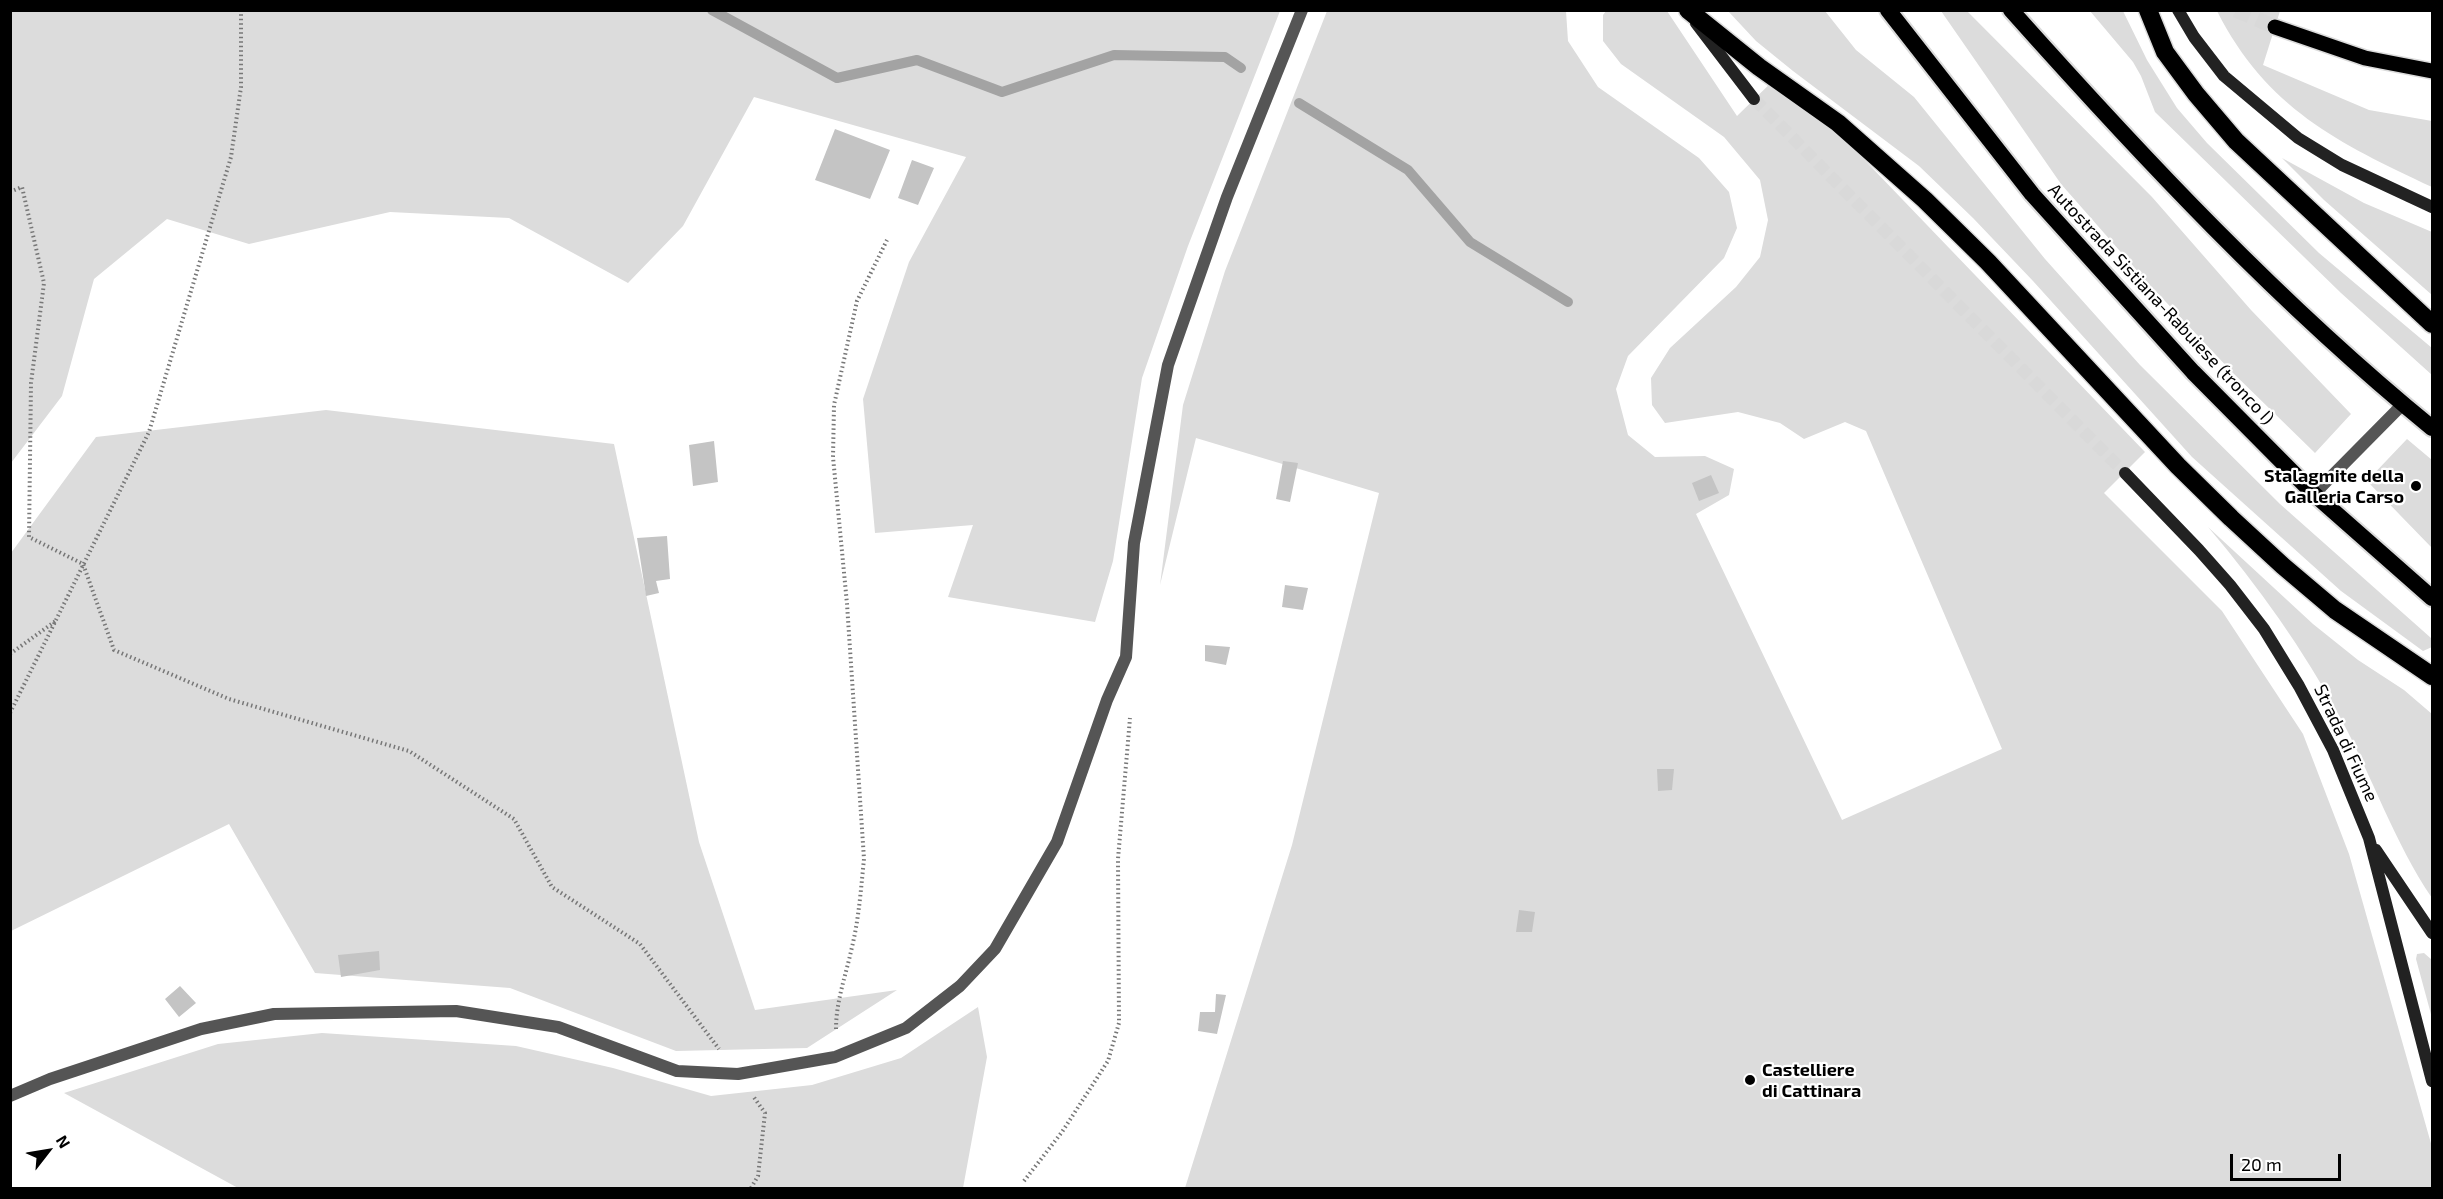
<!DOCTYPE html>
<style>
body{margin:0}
#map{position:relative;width:2443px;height:1199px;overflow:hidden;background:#fff;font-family:"Exo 2",sans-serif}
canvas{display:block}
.frame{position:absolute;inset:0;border:12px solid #000;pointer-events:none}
.north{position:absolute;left:18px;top:1121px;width:60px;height:60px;-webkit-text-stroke:4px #fff;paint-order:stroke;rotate:59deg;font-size:16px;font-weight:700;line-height:24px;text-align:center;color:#000}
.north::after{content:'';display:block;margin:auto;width:21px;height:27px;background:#000;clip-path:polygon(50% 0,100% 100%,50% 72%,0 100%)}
.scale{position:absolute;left:2230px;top:1154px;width:111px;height:27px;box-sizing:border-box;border:3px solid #000;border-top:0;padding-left:8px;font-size:18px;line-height:21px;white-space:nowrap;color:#000;-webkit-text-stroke:4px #fff;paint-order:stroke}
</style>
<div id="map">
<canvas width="2443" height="1199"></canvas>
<div class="frame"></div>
<div class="north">N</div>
<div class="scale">20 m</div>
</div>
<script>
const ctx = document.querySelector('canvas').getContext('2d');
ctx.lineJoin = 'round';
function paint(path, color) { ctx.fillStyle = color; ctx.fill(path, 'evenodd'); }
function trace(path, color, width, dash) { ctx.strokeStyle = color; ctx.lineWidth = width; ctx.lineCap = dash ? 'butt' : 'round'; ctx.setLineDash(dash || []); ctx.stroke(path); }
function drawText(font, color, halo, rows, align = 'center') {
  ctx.font = font + ' "Exo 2",sans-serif'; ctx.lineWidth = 4.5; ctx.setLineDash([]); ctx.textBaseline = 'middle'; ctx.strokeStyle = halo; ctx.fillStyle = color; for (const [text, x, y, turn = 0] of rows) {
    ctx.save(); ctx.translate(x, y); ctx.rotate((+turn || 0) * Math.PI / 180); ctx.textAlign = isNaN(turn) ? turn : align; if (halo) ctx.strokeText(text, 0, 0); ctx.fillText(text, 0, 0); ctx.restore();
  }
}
const green = new Path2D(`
 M11,10H1280V11L1188,246L1142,378L1113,561L1095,622L948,597L973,525L875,533L863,399L909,262L966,157L754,97L683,226L628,283L509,218L390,212L249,244L167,219L94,279L62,396L11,463Z
 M1327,11H1566L1568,41L1598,87L1699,158L1729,192L1737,228L1724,258L1628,356L1616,389L1628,435L1655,457L1705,456L1734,469L1729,495L1696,514L1842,820L2002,749L1866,431L1845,422L1804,439L1780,423L1738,412L1665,423L1652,405L1651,378L1670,348L1736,287L1760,257L1768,220L1760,180L1724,137L1621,64L1603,41V15L1606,11H1667L1737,116L1781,73L2145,452L2104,493L2222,611L2303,734L2349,854L2432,1147V1188H1185L1292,845L1379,493L1196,438L1160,585L1183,405L1225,271Z
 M1728,11H1825L1856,50L1914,97L2045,259L2140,365L2280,504L2431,638L2432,647L2423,651L2341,591L2192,457L2033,281L1973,218L1919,166L1793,71L1756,41Z
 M1941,11H1967L2152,197L2251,310L2351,414L2315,453L2232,372L2148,283L2061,184Z
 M2090,11H2123L2147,60L2177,108L2207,143L2319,253L2432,348V375L2341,293L2155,112L2141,76L2133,62Z
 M2217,11H2280L2263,65L2369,110L2432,121V187C2338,143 2266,108 2217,11Z
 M2282,158L2364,203L2432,232V295L2324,200Z
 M326,410L614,444L699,842L755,1010L897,990L807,1048L676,1051L510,988L315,973L229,824L11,931V553L96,437Z
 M2407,439L2432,460V548L2367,481Z
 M2208,527L2313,624L2358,660L2404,690L2432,714V898C2394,842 2373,778 2341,719C2303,649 2259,587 2208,527Z
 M2424,953L2432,960V1018L2416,959L2417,954Z
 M978,1007L987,1057L963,1188H238L64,1093L218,1044L322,1033L516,1046L613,1068L711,1096L812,1085L901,1058Z`);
const stream = new Path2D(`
 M712,10L837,78L917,60L1002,92L1114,55L1225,57L1241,68
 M1299,103L1408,170L1470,242L1568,302`);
const building = new Path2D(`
 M835,129L890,150L870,199L815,180Z
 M912,160L934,168L918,205L898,198Z
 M714,441L718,482L693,486L689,445Z
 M1283,461L1298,463L1290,502L1276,499Z
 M1711,475L1719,493L1699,501L1692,483Z
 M667,536L670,579L656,581L659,593L646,596L637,538Z
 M1285,585L1308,588L1303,610L1282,607Z
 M1205,645L1230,647L1226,665L1205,661Z
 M1657,769H1674L1672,790L1658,791Z
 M1519,910L1535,912L1532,932H1516Z
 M379,951L380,970L341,977L338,955Z
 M180,986L196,1003L179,1017L165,999Z
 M1216,994L1226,995L1217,1034L1198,1031L1200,1012H1215Z`);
const secondaryTunnel = new Path2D(`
 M1754,99L2125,473`);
const primaryTunnel = new Path2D(`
 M2236,10L2275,27`);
const path = new Path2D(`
 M10,192L22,187L44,283L31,383L29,537L83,564L114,650L229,699L409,751L514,819L552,887L640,944L719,1049
 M10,654L57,620
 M10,713L149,432L231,157L241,87V10
 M836,1029C836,1001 846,975 852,947C859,918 861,888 864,859L847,604L833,457L834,405L857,301L887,240
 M1024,1181L1062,1132L1108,1061L1119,1023L1118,859L1130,718
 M751,1188L758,1176L765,1113L753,1096`);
const service = new Path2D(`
 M2314,494L2403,404`);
const minor = new Path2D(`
 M10,1096L50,1079L201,1029L274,1014L456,1011L558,1027L677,1071L738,1074L835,1057L906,1028L960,986L995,949L1057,842L1107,700L1126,657L1134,543L1168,365L1227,197L1302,10`);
const secondary = new Path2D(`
 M2178,10L2194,37L2224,76L2298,138L2342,165L2432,207
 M1696,23L1754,99
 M2125,473L2199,550L2230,585L2264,629L2299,686L2333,750L2369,838L2432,1081
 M2376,850L2432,933`);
const primary = new Path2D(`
 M2275,27L2365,58L2432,71`);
const trunk = new Path2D(`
 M1888,10L2032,194L2193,372L2314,494L2432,598
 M2011,10C2143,158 2279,303 2432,428`);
const motorway = new Path2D(`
 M1688,10L1759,67L1838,123L1925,200L1988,262L2178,466L2231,518L2283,566L2335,610L2432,676
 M2148,10L2165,52L2196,94L2236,141L2432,324`);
const markers = [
 [2416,486,6,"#000"],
 [1750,1080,6,"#000"]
];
const streetNames = [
 ["Autostrada Sistiana-Rabuiese (tronco I)",2161,304,47],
 ["Strada di Fiume",2346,743,65]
];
const poiNames = [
 ["Stalagmite della",2404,476],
 ["Galleria Carso",2404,497],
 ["Castelliere",1762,1070,"left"],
 ["di Cattinara",1762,1091,"left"]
];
paint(green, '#dcdcdc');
trace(stream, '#a3a3a3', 10);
paint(building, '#c4c4c4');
trace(secondaryTunnel, '#d9d9d9', 12, [12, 6]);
trace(primaryTunnel, '#d9d9d9', 15, [15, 8]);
trace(primary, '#dbdbdb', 18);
trace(trunk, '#dbdbdb', 20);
trace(motorway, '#dbdbdb', 21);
trace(path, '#777', 4, [1.5, 3]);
trace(service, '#555', 12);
trace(minor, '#555', 12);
trace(secondary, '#222', 12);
trace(primary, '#000', 15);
trace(trunk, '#000', 16);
trace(motorway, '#000', 18);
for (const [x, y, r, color] of markers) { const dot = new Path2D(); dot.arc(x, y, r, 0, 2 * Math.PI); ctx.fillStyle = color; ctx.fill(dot); trace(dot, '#fff', 2); }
drawText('18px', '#000', '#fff', streetNames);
drawText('bold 18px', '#000', '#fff', poiNames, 'right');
</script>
